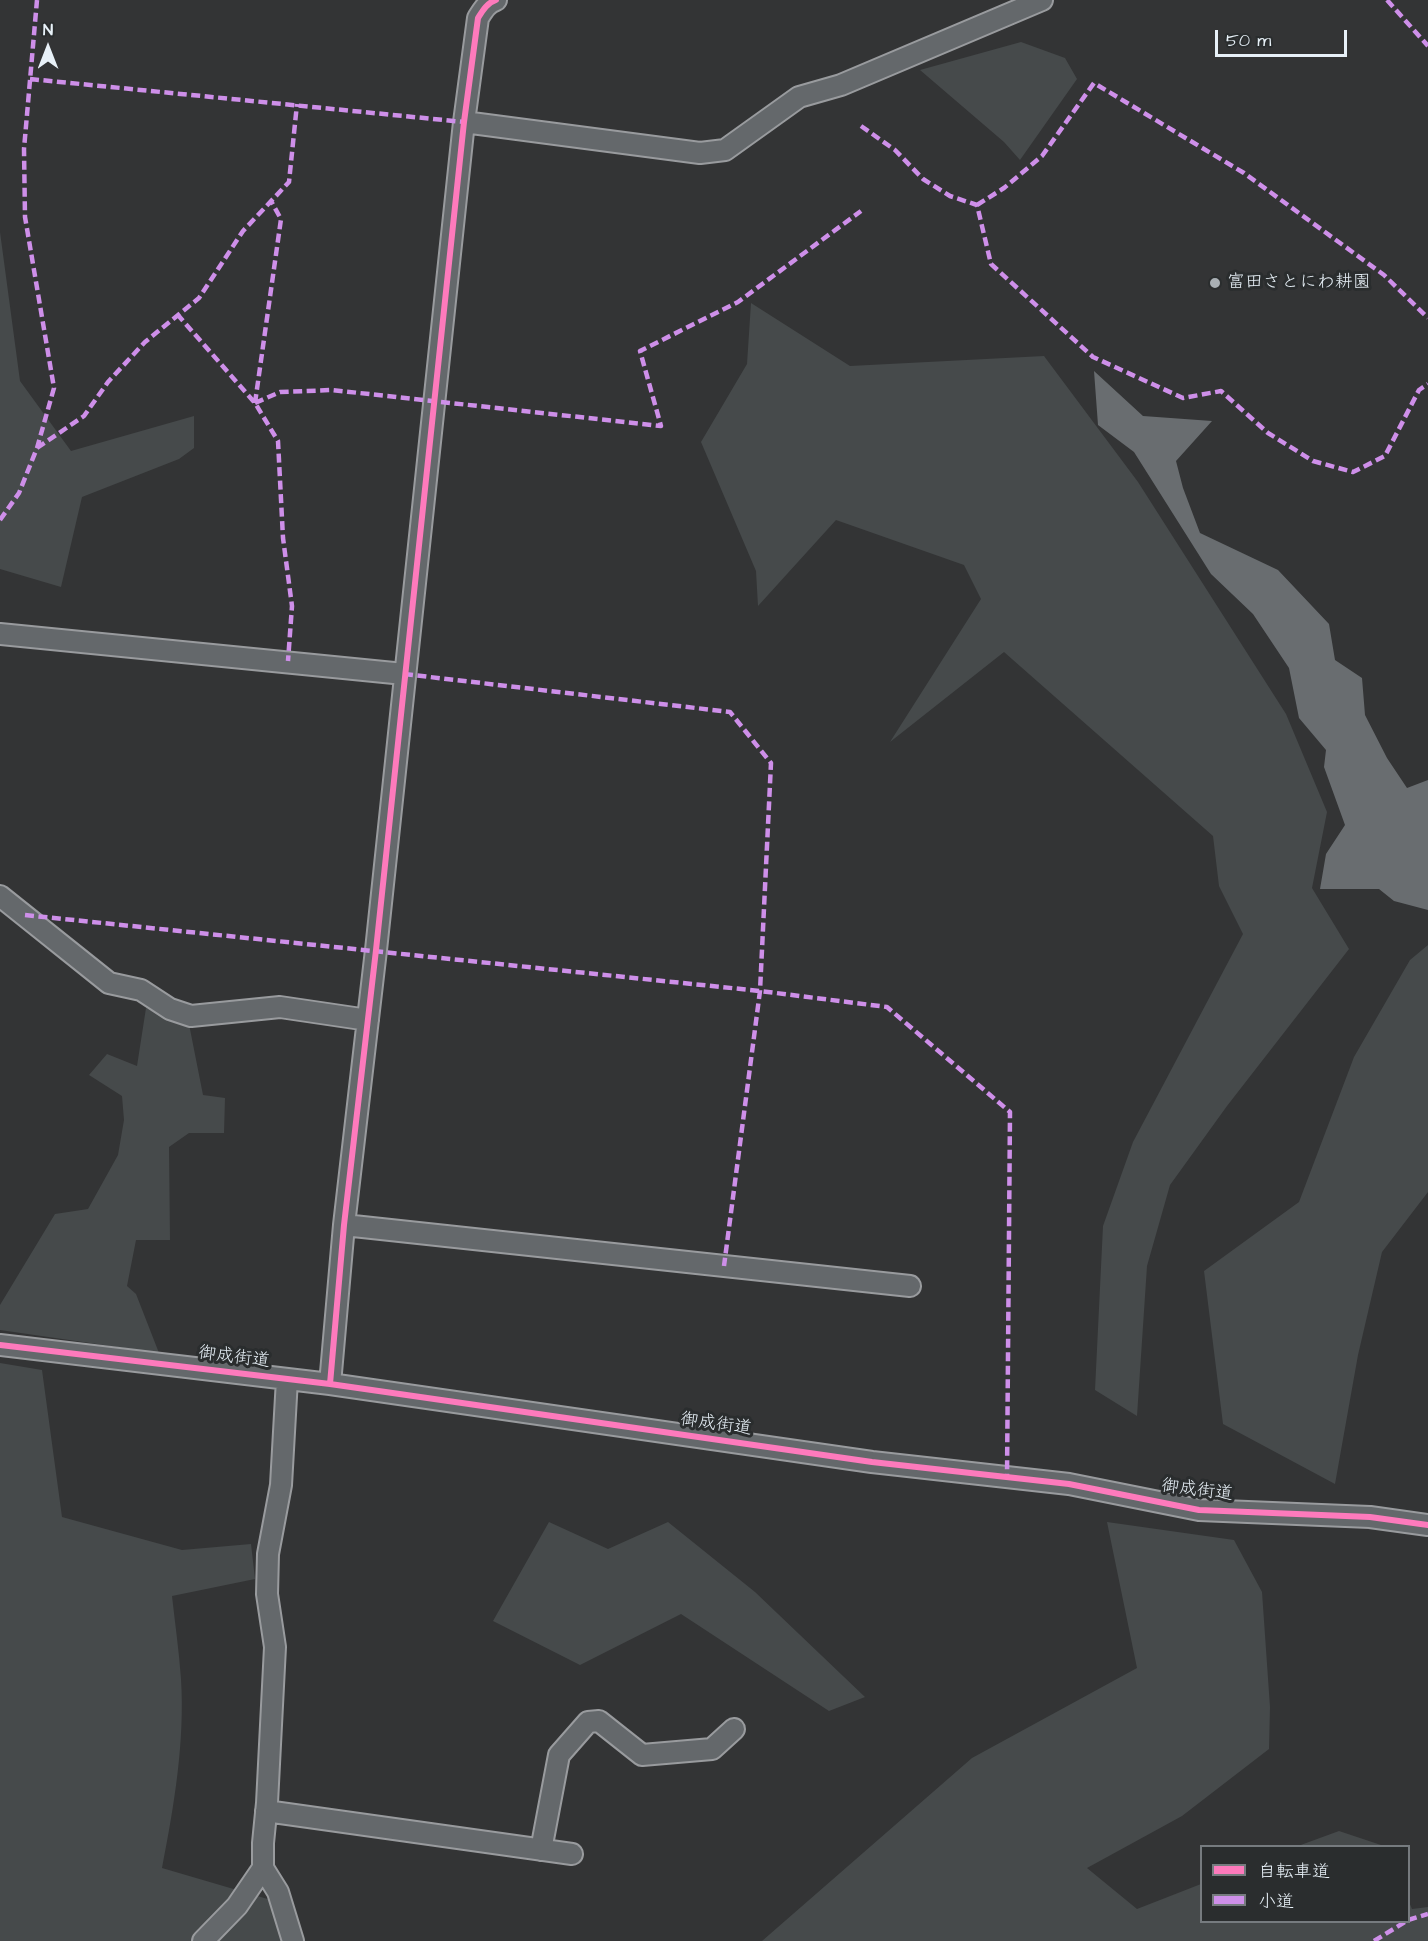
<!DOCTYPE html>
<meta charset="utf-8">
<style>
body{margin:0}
#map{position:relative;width:1428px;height:1941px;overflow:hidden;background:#333435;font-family:"Architects Daughter","Klee One",sans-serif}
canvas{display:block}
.legend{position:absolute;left:1200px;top:1845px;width:210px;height:78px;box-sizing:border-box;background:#2a2d2e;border:2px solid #767b7f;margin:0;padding:8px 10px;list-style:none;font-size:18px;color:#e8f1f8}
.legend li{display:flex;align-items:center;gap:12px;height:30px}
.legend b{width:30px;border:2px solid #767b7f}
.north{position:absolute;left:18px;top:18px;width:60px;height:60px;-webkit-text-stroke:4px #2a2d2e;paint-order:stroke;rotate:0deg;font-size:16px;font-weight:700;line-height:24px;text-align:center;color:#e8f1f8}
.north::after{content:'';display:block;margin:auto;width:21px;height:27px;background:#e8f1f8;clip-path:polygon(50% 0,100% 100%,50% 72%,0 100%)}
.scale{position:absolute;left:1215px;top:30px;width:132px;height:27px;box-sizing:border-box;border:3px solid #e8f1f8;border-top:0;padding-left:8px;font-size:18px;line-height:21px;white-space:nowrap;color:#e8f1f8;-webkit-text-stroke:4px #2a2d2e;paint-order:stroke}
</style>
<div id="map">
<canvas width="1428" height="1941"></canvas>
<ul class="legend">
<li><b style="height:8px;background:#fd7abc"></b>自転車道</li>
<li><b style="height:8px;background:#ce8fe9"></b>小道</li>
</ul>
<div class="north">N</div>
<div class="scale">50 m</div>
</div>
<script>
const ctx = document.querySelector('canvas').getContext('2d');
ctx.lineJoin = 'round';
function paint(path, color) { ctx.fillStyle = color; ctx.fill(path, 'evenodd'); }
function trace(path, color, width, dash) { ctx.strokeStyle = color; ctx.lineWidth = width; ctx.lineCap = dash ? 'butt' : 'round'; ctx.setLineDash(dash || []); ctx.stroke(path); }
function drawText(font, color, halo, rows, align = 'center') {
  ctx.font = font + ' "Architects Daughter","Klee One",sans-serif'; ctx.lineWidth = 6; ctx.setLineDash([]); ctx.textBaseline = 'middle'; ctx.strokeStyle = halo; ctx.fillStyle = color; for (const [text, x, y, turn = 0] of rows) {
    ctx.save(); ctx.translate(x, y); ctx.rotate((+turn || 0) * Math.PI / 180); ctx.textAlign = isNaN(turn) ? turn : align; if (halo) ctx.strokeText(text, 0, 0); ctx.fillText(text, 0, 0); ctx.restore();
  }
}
const green = new Path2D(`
 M1021,42L1065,58L1077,79L1020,160L1004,142L920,70Z
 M0,232L20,381L71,451L194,416V448L179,459L82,497L61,587L0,569Z
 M751,303L850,366L1044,356L1138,482L1286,714L1327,812L1312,888L1349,949L1227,1106L1170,1185L1147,1266L1137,1416L1095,1390L1103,1226L1133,1142L1243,934L1219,886L1213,836L1004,652L890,742L981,599L964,565L836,520L758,606L756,571L701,442L747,364Z
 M1428,945V1192L1382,1252L1358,1355L1335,1484L1223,1424L1204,1271L1299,1202L1354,1057L1410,960Z
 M146,1008L189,1024L203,1095L225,1098L224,1133H189L169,1147L170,1240H136L127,1286L136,1294L159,1353L0,1330V1305L55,1214L88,1209L118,1155L124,1120L122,1096L89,1075L107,1054L137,1066Z
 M0,1363L42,1370L62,1517L182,1550L251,1544L255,1579L172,1596C175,1623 179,1651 181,1679C185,1742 174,1806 162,1868L271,1900L288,1941H0Z
 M549,1522L608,1549L668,1522L755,1592L865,1697L829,1711L681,1614L580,1665L493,1621Z
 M1107,1522L1234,1540L1262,1592L1270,1707L1269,1749L1182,1816L1087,1868L1137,1909L1201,1884L1202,1922H1408L1409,1902L1412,1909L1428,1907V1941H762L972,1758L1137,1668Z
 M1339,1831L1384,1846H1298Z`);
const water = new Path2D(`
 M1094,371L1143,416L1212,421L1176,461L1183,488L1200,533L1278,570L1329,624L1335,660L1362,678L1365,715L1387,758L1407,788L1428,780V910L1394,901L1379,889H1320L1326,854L1345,825L1324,767L1326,750L1299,718L1289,668L1253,614L1211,574L1134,452L1098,425Z`);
const minor = new Path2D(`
 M464,122L700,153L725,150L799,97L841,85L1042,0
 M0,634L404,674
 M0,896L109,983L141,990L170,1009L191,1016L280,1007L368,1020
 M344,1225L910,1286
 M0,1345L330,1384L872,1462L1069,1484L1199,1510L1370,1517L1428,1525
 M330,1384L344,1225L376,950L464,122L478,18C483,10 487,3 496,0
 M266,1811L572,1854
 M541,1850L559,1755L588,1722L599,1721L642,1755L712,1749L734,1729
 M263,1868L278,1892L293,1941
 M203,1941L237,1906L263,1868V1843L267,1803L275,1647L267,1594L268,1554L281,1485L287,1379`);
const quiet = new Path2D(`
 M1387,0L1428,46
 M30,79L464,122
 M861,126L895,150L923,179L950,196L977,205L991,264L1093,357L1183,398L1221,391L1268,433L1313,461L1353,472L1385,456L1419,390L1428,384
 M977,205L1004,188L1042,156L1094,83L1244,173L1384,275L1428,318
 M177,314L255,403L278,441L283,538L292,606L288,661
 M255,403L280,392L332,390L661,426L640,351L738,302L861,211
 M255,403L281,219L271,201
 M37,448L84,416L108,382L145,342L199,298L243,231L289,182L297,104
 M0,520L19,493L37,448L54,388L25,217L24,149L37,0
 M404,674L730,712L771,763L760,991L724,1266
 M25,915L760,991L887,1007L1010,1112L1007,1477
 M1408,1920L1428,1914
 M1374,1941L1405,1922`);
const cycleway = new Path2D(`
 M0,1345L330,1384L872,1462L1069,1484L1199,1510L1370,1517L1428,1525
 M330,1384L344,1225L376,950L464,122L478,18C483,10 487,3 496,0`);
const markers = [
 [1215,283,6,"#a9afb4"]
];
const poiNames = [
 ["富田さとにわ耕園",1227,283]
];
const streetNames = [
 ["御成街道",234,1358,7],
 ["御成街道",716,1425,8],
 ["御成街道",1197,1491,7]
];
paint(green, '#464a4b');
paint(water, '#696d70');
trace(minor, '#999b9e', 24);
trace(minor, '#64686b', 20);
trace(quiet, '#ce8fe9', 4.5, [9, 4.5]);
trace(cycleway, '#fd7abc', 6);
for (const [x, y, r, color] of markers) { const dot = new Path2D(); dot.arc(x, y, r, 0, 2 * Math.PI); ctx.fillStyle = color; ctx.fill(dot); trace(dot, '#2a2d2e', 2); }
drawText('18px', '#e8f1f8', '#2a2d2e', poiNames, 'left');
drawText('18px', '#e8f1f8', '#2a2d2e', streetNames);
</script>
